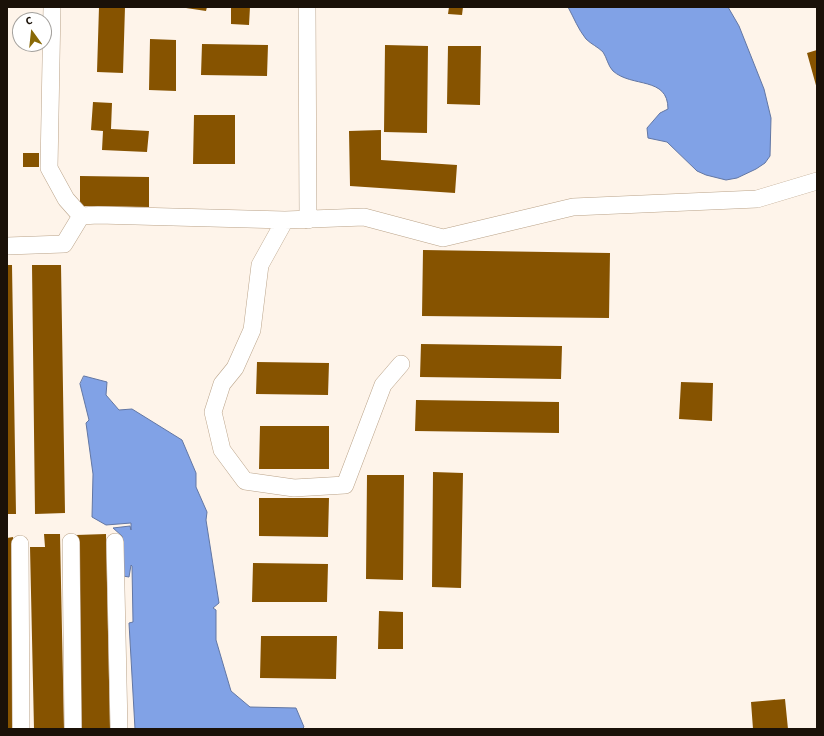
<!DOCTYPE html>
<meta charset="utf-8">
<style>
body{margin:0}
#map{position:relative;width:824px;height:736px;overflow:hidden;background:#fef4ea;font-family:"Source Sans 3",sans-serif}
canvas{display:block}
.frame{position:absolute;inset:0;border:8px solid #1a1108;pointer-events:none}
.north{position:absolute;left:12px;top:12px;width:40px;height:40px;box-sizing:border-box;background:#fff;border:1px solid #a3a09c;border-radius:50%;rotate:345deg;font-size:11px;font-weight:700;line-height:16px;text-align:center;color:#1a1108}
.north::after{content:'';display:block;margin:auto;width:14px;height:18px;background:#896906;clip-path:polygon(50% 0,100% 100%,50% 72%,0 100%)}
</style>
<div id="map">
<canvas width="824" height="736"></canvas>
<div class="frame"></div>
<div class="north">С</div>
</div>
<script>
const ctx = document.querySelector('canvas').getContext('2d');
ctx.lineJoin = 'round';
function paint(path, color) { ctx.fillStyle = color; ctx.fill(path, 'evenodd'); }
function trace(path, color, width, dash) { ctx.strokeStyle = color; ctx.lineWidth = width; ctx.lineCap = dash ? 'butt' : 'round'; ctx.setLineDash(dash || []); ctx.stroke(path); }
const water = new Path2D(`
 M568,7H728L739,26L764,89L771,118L770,156L765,163L756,169L737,178L726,180L706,175L697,171L667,142L648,138L647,128L660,113L668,109C668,76 632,88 613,71C608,66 607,58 603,52C598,47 591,44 586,39C578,29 574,18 568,7Z
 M84,376L107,382L106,395L119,410L132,409L182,440L196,473V487L207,512L206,520L219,603L213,608L216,610V640L231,691L250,707L296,708L304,727L302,729H135L129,623L133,622L132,566L131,565L129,577L123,576L122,536L113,528L130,526L131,530V523L106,525L92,517L93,474L86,423L89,420L80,384Z`);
const building = new Path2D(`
 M99,7H125L123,73L97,72Z
 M186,7H207L206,11L186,8Z
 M231,7H250L249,25L231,24Z
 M449,7H463L462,15L448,14Z
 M150,39L176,40V91L149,90Z
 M202,44L268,45L267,76L201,75Z
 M385,45L428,46L427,133L384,132Z
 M448,46H481L480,105L447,104Z
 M817,50V89L807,53Z
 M93,102L112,103L111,129L149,131L147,152L102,150L103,131L91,130Z
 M194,115H235V164H193Z
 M381,130V160L457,165L455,193L350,186L349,131Z
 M23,153H39V167H23Z
 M80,176L149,177V207L80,206Z
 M423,250L610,253L609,318L422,316Z
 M7,265H12L16,514H7Z
 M32,265H61L65,513L35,514Z
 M421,344L562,346L561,379L420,377Z
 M257,362L329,363L328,395L256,394Z
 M681,382L713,383L712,421L679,419Z
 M416,400L559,402V433L415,431Z
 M260,426H329V469H259Z
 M433,472L463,473L461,588L432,587Z
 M367,475H404L403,580L366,579Z
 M259,498H329L328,537L259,536Z
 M44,534H60L64,729H34L30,547H45Z
 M106,534L110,729H80L76,535Z
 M13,537L17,729H7V538Z
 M253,563L328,564L327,602H252Z
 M379,611L403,612V649H378Z
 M261,636H337L336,679L260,678Z
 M785,699L788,729H753L751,702Z`);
const minor = new Path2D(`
 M307,7L308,220
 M81,216L98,215L285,220L364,217L443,238L573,207L757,199L817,181
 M285,220L260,265L252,330L235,368L222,384L213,412L222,450L245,481L294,488L345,485L383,385L401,364
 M7,246L64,244L81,216L66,199L49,168L52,7
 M71,542L73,729
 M115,542L119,729
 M20,544L21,729`);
paint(water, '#81a2e6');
trace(water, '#6276a3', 1);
paint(building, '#865300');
trace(minor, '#baa389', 18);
trace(minor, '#fff', 17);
</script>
